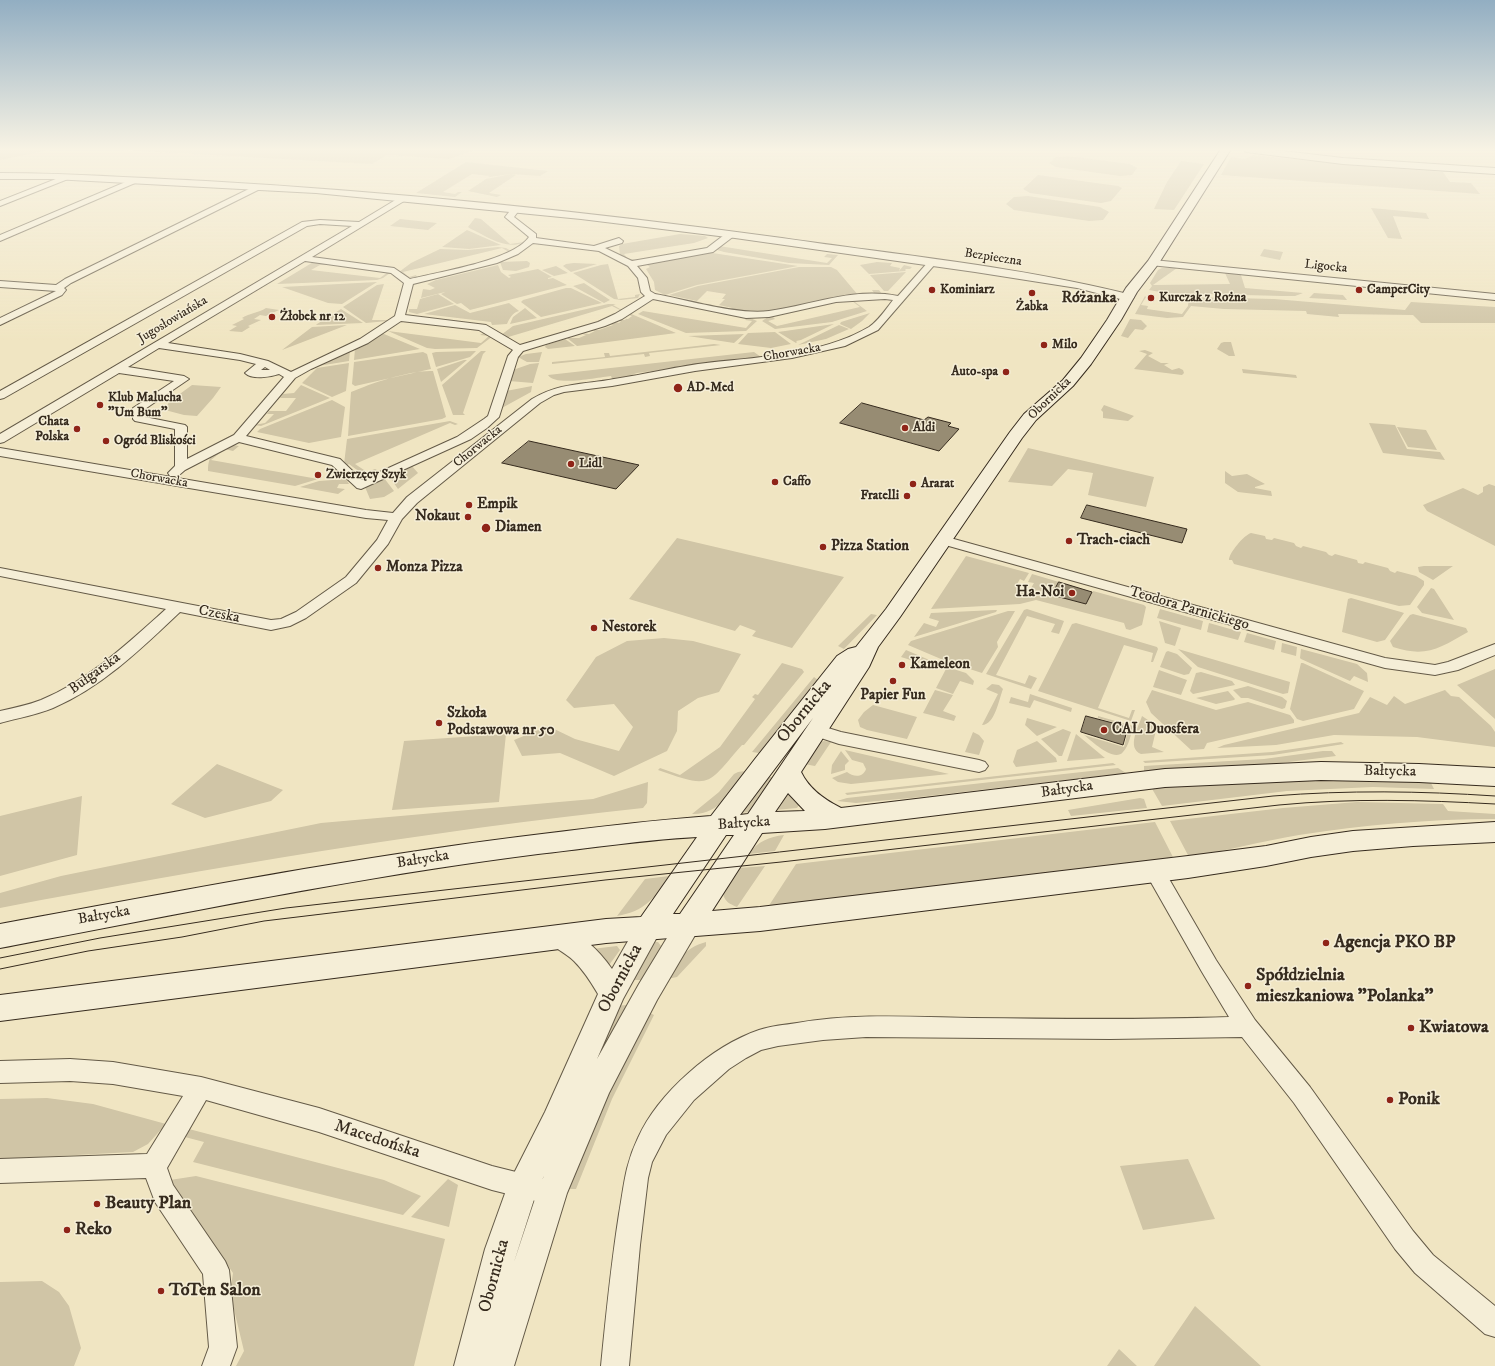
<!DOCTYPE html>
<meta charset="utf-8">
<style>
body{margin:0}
canvas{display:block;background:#f0e5c2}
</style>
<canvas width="1495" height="1366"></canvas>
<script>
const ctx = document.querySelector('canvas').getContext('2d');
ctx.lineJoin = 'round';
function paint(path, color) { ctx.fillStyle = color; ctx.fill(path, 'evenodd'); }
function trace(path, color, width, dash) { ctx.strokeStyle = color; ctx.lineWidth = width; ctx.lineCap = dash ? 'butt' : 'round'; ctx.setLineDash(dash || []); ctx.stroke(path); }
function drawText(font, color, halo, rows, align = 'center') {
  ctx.font = font + ' "IM FELL DW Pica",serif'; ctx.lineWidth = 3; ctx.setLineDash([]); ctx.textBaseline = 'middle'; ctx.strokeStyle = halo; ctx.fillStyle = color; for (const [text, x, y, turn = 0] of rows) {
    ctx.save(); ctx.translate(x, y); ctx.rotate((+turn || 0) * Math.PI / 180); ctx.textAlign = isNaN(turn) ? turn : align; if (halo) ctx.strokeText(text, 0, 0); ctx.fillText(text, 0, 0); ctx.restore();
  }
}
const green = new Path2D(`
 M0,149H54L0,160Z
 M105,149H477L449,159L387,155L372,164Z
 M1253,155L1363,166L1443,172L1450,182L1471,183L1480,194L1221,175L1231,157L1245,159Z
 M1068,156L1130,164L1137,168L1132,175L1120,176L1056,167L1049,163L1056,157Z
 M1181,161L1204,164L1174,210L1154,209L1167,182Z
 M466,162L548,171L540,176L511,174L489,177H488L490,176L472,174L443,192L455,194L458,192H462L455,197L416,193Z
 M511,174L516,175L489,193L501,195L497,197L468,191L486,179Z
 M1038,175L1118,186L1122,188L1111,201L1101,203L1030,193L1023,189Z
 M1028,196L1100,207L1109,212L1103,220L1089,221L1014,210L1006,204L1014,197Z
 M1371,208L1426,213L1429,219L1393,216L1402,239L1388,238Z
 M475,218L481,219L510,244L524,242C506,251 487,236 471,229L468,227Z
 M400,219L437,223L428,230L390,226Z
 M467,230L501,245L469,249L442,247Z
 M680,234L705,236L708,238L694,243L624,254L628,259H636L630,261L620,255L619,246L622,244Z
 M719,246L827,263L832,258L824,257L827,254L838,255L829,265L789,263L724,252L714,249Z
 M498,247L506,248L511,251L509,252L502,248L403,272L409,277L416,275L417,277C409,279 406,276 399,272L411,263L440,249L468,250Z
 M1264,249L1283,252L1280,260L1260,256Z
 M706,252L798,266L697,285L665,295L655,290L654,282L646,269L650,267L646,264Z
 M315,261L329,263L326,265H320L311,270L380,278L388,272L390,273L383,278L377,280L277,284Z
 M527,261L530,263L529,267L516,271L503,270L500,262Z
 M877,262L892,263L890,266L900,268L899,271L904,265L912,267L910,269H905L906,270L905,271L869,274L860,265Z
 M574,263L597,264L571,272L563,266L566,264Z
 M608,264L618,299L635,297V295L640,294L638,298L621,300L614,299L573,273L601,265Z
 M498,265L501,272L509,278L511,277L508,275L538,269L552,277L548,278V279L553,278L567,285L470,310L461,303L457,304L441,294L445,292L421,298L423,289L430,290L435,288L427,284L436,280Z
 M556,266L568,273L554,276L542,270Z
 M799,267H831L837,270L858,295L874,293L872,290H879L882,294L765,313L729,311L732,308L719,305L725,299H722L726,294L707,291L697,301L669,295L698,286Z
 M1162,268H1177L1153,285L1230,284L1225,273L1241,275L1245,288L1303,293L1295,296H1283L1166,293L1149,290L1152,286L1150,283L1158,270Z
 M906,272L888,291H884L870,275Z
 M377,282L342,304L328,303L282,287Z
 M584,283L610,300L604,303L573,286Z
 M384,284L372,320H389L388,321L366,323L343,307L377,285Z
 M566,288H571L602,303L541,317L521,302L523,300Z
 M1314,293L1343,295L1347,300L1309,298Z
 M438,294L454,304L417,314L409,312V309H417L420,299Z
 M1145,296L1146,297L1141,305L1148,306L1147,309L1182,314L1188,306L1189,297L1274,299L1405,310L1411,302L1495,307V323H1421L1413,315L1338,314L1339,317L1307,314L1306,311L1224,309L1191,306L1183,317L1167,318L1135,314Z
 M851,299L867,311L832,322L775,329L762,321L771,315L775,319L768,321L777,326L860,307L852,301L845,302L842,300Z
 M509,303L519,311C513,312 509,319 507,324L492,325L491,322L424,314L455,305L470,313Z
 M608,304H616L613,305L620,309L625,310L618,315L616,313L622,311L612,306L505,338L501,335L513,326Z
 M266,308L279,310L266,316L260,315L254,319L261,320L248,326L250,327L242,332L229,331L237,326L232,325L244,319L242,318C250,313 258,313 266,308Z
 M525,308L537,318L510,324L513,317Z
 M341,309L363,323L316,325L317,324Z
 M643,311L746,328L752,321L745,320L748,317L757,321L746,331L686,333L638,314Z
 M629,313L676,333L577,346L567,338H579L586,335L579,333L589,334L595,331L588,330H599L613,325L607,323L612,321L619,323L621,321L614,320H625L626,319L620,318L628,319L632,316L626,314Z
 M870,313L862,321L851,329L840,324L841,322Z
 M1130,319L1141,320L1147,326L1143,330L1135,329L1128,338L1121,336Z
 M834,324L801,340L796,341L797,342L796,343L778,332Z
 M347,325L282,350L312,327Z
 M839,325L849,329L826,339L798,345Z
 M388,331L481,343L489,336L480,335L485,332L493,336L477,348L435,349L427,348Z
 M775,332L791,344L771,348L738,344L748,333Z
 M381,334H384L420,349L354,360L355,349Z
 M744,334L734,343L688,336Z
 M565,339L575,346L548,349L545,347L546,345Z
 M1224,342H1231L1235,356H1229L1217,349L1221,343Z
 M714,344L721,345L649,353L650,356L645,357L644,354L552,364V362L605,357L604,353H609L610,356Z
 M350,350L349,361L318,366Z
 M1145,350L1153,353L1148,356L1161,363H1169L1164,365L1172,370L1179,368L1183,370L1184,373L1182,375L1134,369L1147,354L1139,351Z
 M476,351L470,357L436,367L432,353L436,352Z
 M481,351H486L483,354L463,413L465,415H453L442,385Z
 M423,352L427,354L431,369L355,386L352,384L354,362Z
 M542,352L539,362H527L518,357L526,354Z
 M754,352L761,357L637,373L613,381L611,376C599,377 555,387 548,375Z
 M464,360H467L441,382L437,369Z
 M349,363L346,391L332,397L302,383L317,368Z
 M539,363L533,383L509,381L513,370L530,364Z
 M1242,369L1296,375L1297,378L1243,373Z
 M433,371L446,417L442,419L348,436L351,392C372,383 410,370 433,371Z
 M192,385L221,387L213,398L197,416L184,415L165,410L169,402Z
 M301,385L330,398L261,426L254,425L265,423L274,414H267L269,411H286L296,398H280L283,394L294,393Z
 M532,386L531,392L500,409L506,391Z
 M332,400L345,407L341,437L309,443L257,432L260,429Z
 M1104,405L1134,416L1128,421L1103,418V412L1101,410Z
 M450,421L458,424L455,425L450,423L355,464L367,472L375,469L381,472C373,476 367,475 359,474L361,473L349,464L346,466L344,464L347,439Z
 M1369,423L1395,425L1407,449L1440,452L1445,460L1383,453Z
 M1397,427L1426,430L1437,450L1408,447Z
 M233,445L239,446L233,451L225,449L211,460L318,479L295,486L208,471C208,451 217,451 233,445Z
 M1028,448L1154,477L1146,507L1088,495L1093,473L1068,469L1052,486L1008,482Z
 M411,465L418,473L398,489L389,476Z
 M1225,471L1232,476L1247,474L1265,484L1255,487V488L1271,491L1272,496L1238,492L1225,483Z
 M384,478L394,491L384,497L370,499L365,487Z
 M346,479L349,484H339L337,488L345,489L338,494L300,487L319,481Z
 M1489,484L1495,486V546L1427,511L1423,505L1463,488L1478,495L1483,492V487Z
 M1251,533L1265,536L1266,539L1272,540L1274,538L1294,543L1296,546L1301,548L1303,546L1326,552L1329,555L1332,556L1335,554L1357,560L1358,563L1363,564L1365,562L1388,568L1390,571L1395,573L1397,571L1416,576L1424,581V585L1410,605L1399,606L1234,564L1232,560H1229C1229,553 1244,535 1251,533Z
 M677,538L844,577L792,648L752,636L756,631L740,625L735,631L629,599Z
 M966,556L1029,573L1024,581L1020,579L1017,584L1019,585L1018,588L1034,592L1035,590L1031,588L1034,583L1028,582L1032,574L1059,582L1052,595L1086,604L1093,591L1144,605L1146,607L1142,625L1130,630L1126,629L1124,623L1036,600L1020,604L931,609Z
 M1424,566H1453L1433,580L1419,572L1418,567Z
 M1431,588L1434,589L1454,620L1422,613L1417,607Z
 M1351,598L1401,612L1404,613L1385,640L1377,642L1342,632L1348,599Z
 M1027,609L1064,621L1059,634L1051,632L1055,624L1027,616L996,675L1025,684L1029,675L1037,678L1031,689L986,674L1024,610Z
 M1160,609L1203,621L1201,630L1157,618Z
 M995,610H997L996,612L914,637L924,623L936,627L939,621L929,618L931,613Z
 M1008,611H1015L997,642L998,647L982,673L948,662L908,645L911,641Z
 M871,614L877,615L844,649L838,646Z
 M1413,614L1466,628L1468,632C1440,648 1426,658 1393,647L1390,641L1410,615Z
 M1159,621L1181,628L1175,646L1165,643Z
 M1076,623L1157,647L1158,649L1153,662H1151L1153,653L1124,645L1098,708L1129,718L1132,710H1135L1131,721L1038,691L1072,624Z
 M1209,623L1241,632L1238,640L1207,632Z
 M1247,633L1276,641L1274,650L1244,642Z
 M664,638L693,641L741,654L719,692L698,698L678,711L677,731L667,751L614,776L560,753L522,756L514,740L548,726L575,739L619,751L633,727L614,704L574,708L566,700L596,657L627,641Z
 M1282,643L1297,647L1296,656L1281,652Z
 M1178,649L1290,682L1288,693L1283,694L1198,667Z
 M1301,649L1357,664L1367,673L1368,682L1354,676L1350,681L1301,659L1300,658Z
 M906,650L941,665L939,669L901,657Z
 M1168,651L1177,654L1192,668L1189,674L1184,675L1160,667L1166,652Z
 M782,663L802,669L804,672L744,745H742C706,786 712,789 658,770L660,768L680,775L720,747L755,699L752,697L755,694L758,695Z
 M1301,663H1303L1364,691L1354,709L1303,721L1297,719L1290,709Z
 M947,667L966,673L974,681L973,685L960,681L953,694L936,688Z
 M1495,669V719L1457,685Z
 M1159,670L1187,680L1181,695L1153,687Z
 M1201,672L1232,681L1235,685L1193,694L1190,691L1196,673Z
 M814,677L818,680L759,753L752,752Z
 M992,684L999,685L1003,689C999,699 995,725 982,725L998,694L986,689Z
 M1248,686L1282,697L1287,701L1285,708L1282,709L1248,698H1241L1233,690Z
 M935,690L953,695L943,711L956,716L954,721L923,713Z
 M1152,690L1216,710L1248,702L1290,715L1294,720V723L1207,743L1204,749L1191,750L1151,713L1146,702Z
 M1445,690L1451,696L1459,697L1491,726L1495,732V747L1417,737L1334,735L1276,745L1217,748L1224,745L1359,713L1370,697L1387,705L1394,696L1405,704Z
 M1228,691L1235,699L1234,700L1216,704L1196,698Z
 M1030,694L1072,708L1071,712L1034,700L1030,708L1009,703L1011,697L1028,702Z
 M873,705L917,717L907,739L867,730L860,727L858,720L864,712Z
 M1098,716L1133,726C1131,734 1129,746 1123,752C1114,763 1092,741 1084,735L1124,747L1129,727L1098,718Z
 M1142,716L1157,726L1152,747L1164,752L1141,754C1126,748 1139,726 1142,716Z
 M1027,718L1057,727L1037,736L1025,725Z
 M1063,729L1071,732L1062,756H1059L1041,739Z
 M973,732L979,735L984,741L979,755L965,752Z
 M506,734L499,802L392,810L404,741Z
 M1076,734L1105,758L1067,761Z
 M824,741L831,742L815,766L804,764L820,742Z
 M1037,741L1056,758L1057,762L1016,767L1013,762L1017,750Z
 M1341,742L1344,744L1273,755L1145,763L1143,761L1272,752Z
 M845,750L949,774L851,784L838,782L832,778L847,772C853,777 863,778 866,769L863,763L852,760Z
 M841,751L849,761L845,765V770L831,774L832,765Z
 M1323,751H1332L1336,756L1257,766L1144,772V766L1160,765L1264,759Z
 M1113,763L1116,765L847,795L845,793Z
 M217,764L283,790L271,801L205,818L171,804Z
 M1118,768L1126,773L911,798L856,803L837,801L847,798Z
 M745,771C732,791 719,815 692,814L719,792L734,774L738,772Z
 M767,776L775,778L750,812L740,813Z
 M1349,778L1430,781L1434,789L1373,787L1287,791L1162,806L1151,787Z
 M648,782L647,803L643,808C427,831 213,867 0,908V893L61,876L321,823L593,799Z
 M787,789L801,803L797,808L775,810Z
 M82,796L77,855L0,876V816Z
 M1140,798L1144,799L1147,808L1071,816L1068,810Z
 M1357,802L1443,804L1448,811L1495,814V819C1430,819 1363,825 1299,835C1262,841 1226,851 1189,857L1170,821L1283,808Z
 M1155,822L1174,859L768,907L796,864Z
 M784,835L775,851L749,854C758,841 769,837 784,835Z
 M765,866L737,907C730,904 725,902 723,894L739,868Z
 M669,876C654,899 645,911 617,916L645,879Z
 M654,942H658L661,946L642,980H628Z
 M706,942V946L677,977L667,979C678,961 684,948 706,942Z
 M617,946L620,950L607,968L592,949Z
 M627,1005L592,1071L614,1006Z
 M648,1012L654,1015L612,1099L576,1189H569L604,1103Z
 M47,1098L93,1104L166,1124L148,1144L133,1152L0,1159V1099Z
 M185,1128L384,1180L421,1196L403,1215L193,1162L204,1142L181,1136Z
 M1188,1159L1215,1219L1143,1230L1120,1166Z
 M196,1176L445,1239L414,1366H236L244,1351L230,1293L233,1273L170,1180Z
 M448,1179L458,1185L449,1227L411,1217Z
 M42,1281L59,1292L69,1306L81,1348L74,1366H0V1282Z
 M1195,1306L1261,1366H1154Z
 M1119,1349L1137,1366H1107Z`);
const building = new Path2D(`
 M862,403L924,420L928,417L951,423L948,426L959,429L939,451L840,423Z
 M529,441L639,465L616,489L502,463Z
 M1087,505L1187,529L1182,543L1081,518Z
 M1059,582L1092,592L1086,604L1052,595Z
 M1086,716L1128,727L1123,745L1081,732Z`);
const minor = new Path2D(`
 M66,175H72L73,177L0,206V201Z
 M135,178H138L142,180L0,241V235Z
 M257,185H263L264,187L71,283L64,288L66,290L62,295L0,325V318L56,291L0,287V281L56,285L65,279Z
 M402,196H408L409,198L312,257L394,268L410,279C438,272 512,261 529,237L505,217L513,207H516L520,209L514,217L536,234V238L594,246L619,238L623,241L622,243L605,248L632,261L707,248L728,232H734L735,234L734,236L713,252L637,266L647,278L650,291L655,294C688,300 737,315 769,311C813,305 852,287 898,296L929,261L932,260L936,263L878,330L845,346L792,358L695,371L612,386L564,392L554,395L540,403L417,503L402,519L388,544L356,583L306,618L290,626L271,630L180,612C142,648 102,687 53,708C36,715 18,718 0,723V711C14,708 28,705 41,700C89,680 128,643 166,609L0,576V568L271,620L281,619L296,612L346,577L377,540L388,520L366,518L0,456V448L366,510L393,513L407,497L532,399C561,382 583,385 614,379C642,375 670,368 698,364C753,357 820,356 869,327C878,321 886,309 893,300L885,299L836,302L769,317L746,318L653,299L622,319L605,326L523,351L518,357L499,417L487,428L471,439L361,489L357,488L332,465L239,442L185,470L178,476H170L168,473L175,466V429L135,421L133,419V408L174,381L119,373L4,442L0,443V434L352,226L320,224L307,226L4,398L0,399V391L302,222L320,220L359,222ZM533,243L599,251L628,266L638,278L641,292L645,296L615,314L598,322L520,345L486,325L405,315L413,284L497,263L518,254ZM305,261L391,273L404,283L395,316L360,339L291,372L268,361L240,354L168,343ZM401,321L479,330L513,350L508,356L488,416L484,419L457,437L362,480L340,459L246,436L295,378L311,369L368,343ZM159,348L240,360L256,364L245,373C252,380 270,377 279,374L284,377L234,435L187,459V427L185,425L145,417V409L189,379L184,376L128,367ZM265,367L270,370H261Z
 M1153,260L1495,294V300L1150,265L1149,263L1150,261Z
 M943,536L1385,658L1435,665L1448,662L1495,644V655L1458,670L1435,675L1385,668L938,543L936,540L938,537Z
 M815,724L841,732L979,760L985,762L988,766L985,770L979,772L839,744L809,734L807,730L809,726Z
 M1154,862L1161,865L1216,960L1255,1020L1310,1087L1413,1231L1433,1255L1495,1306V1337L1485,1334L1415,1273L1395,1249L1294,1103L1242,1037L1110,1039L866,1037L823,1040L778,1046L761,1050L746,1058L729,1069L694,1100L666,1135L652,1162L648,1178L640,1245L629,1366H601C606,1315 611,1265 619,1214C624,1186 625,1165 638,1138C658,1093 712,1046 759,1030C771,1026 784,1025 797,1023C855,1013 914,1017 972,1018C1057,1019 1143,1020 1229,1017L1202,972L1144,870L1147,865Z
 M70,1059L113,1062L201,1077L319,1108L492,1166L552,1181L561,1184L564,1193L561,1202L552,1205L492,1190L319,1132L206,1100L167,1168L173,1185L225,1261L229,1270L237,1347L230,1366H202L209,1347L203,1274L155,1202L146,1178L0,1183V1159L147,1154L183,1096L113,1084L70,1081L0,1083V1061Z`);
const tertiary = new Path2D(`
 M1242,149H1266L1343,158L1495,168V174L1343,164L1246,152Z
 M0,173C69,173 137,178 206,181C398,192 591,212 782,238C898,255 1017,266 1132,295L1134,297L1132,299L1128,301L1077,288L975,272L735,238L581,219L316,193L53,179H0Z
 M688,914L697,918L701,925L657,1000L609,1093L567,1193L514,1366H454L485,1249L508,1185L545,1112L598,994C591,982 584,971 574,961C565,952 552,948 546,937L550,929L559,926C582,934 598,949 612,969L640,920L649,917L658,920L662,928L623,999L597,1059L639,984L679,918ZM544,1176L537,1193L514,1262L537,1190Z`);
const secondary = new Path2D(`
 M1221,149H1231L1159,263L1137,292L1121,320L1091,364L1073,386L1036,420L1022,438L900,617L878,647L869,667L801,772C809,789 825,800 841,808L1165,769L1321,762L1419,764L1495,768V786L1419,782L1321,780L1165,787L825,829L762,833L712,911L760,907L1188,856L1266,846L1311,837L1353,831L1495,822V842L1413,846L1353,851L1311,857L1266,866L1188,878L760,931L606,943L0,1021V995L606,919L641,917L697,837C643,840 591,848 538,854C357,877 179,914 0,948V924C180,891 360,856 542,834C598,827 654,820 711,816L755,759L837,656L848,649L856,647L886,609L1010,432L1024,414L1063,380L1081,358L1107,320L1126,288L1148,261ZM813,718L748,814L740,815ZM788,793L805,811L775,812ZM726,835H734L680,914H673Z`);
const tram = new Path2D(`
 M0,958L100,938L286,908L1273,796C1347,790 1421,791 1495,796
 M0,969L88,951L182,937L264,921L605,880L781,862L1279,805C1351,798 1423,800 1495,804`);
const markers = [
 [932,290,4,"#8f2418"],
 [1359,290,4,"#8f2418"],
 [1032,293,4,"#8f2418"],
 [1151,298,4,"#8f2418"],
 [272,317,4,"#8f2418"],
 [1044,345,4,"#8f2418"],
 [1006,372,4,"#8f2418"],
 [678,388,5,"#8f2418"],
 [100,405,4,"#8f2418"],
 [905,428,4,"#8f2418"],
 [77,429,4,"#8f2418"],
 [106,441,4,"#8f2418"],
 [571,464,4,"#8f2418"],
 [318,475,4,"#8f2418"],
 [775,482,4,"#8f2418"],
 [913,484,4,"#8f2418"],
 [907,496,4,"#8f2418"],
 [469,505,4,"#8f2418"],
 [468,517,4,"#8f2418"],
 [486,528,5,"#8f2418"],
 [1069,541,4,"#8f2418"],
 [823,547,4,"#8f2418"],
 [378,568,4,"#8f2418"],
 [1072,593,4,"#8f2418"],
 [594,628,4,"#8f2418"],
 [902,665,4,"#8f2418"],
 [893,681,4,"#8f2418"],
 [439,723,4,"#8f2418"],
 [1104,730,4,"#8f2418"],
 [1326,943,4,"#8f2418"],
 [1248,986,4,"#8f2418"],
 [1411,1028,4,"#8f2418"],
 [1390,1100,4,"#8f2418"],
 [97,1204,4,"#8f2418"],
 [67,1230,4,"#8f2418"],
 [161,1291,4,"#8f2418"]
];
const farStreetnames = [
 ["Bezpieczna",993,258,9],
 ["Ligocka",1326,267,6],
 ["Jugosłowiańska",173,320,-31],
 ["Chorwacka",792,353,-10],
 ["Obornicka",1050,399,-44],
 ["Chorwacka",478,447,-39],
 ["Chorwacka",159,479,10]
];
const farPoinames = [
 ["Kominiarz",940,290],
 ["CamperCity",1367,290],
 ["Kurczak z Rożna",1159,298],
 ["Żabka",1032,307,"center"],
 ["Żłobek nr 12",280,317],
 ["Milo",1052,345],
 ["Auto-spa",998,372,"right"],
 ["AD-Med",687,388],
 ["Klub Malucha",108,398],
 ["\"Um Bum\"",108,413],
 ["Chata",69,422,"right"],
 ["Polska",69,437,"right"],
 ["Aldi",913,428],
 ["Ogród Bliskości",114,441],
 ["Lidl",579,464],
 ["Zwierzęcy Szyk",326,475],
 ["Caffo",783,482],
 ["Ararat",921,484],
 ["Fratelli",899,496,"right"]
];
const poiNames = [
 ["Empik",477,505],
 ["Nokaut",460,517,"right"],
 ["Diamen",495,528],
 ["Trach-ciach",1077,541],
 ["Pizza Station",831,547],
 ["Monza Pizza",386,568],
 ["Ha-Noi",1064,593,"right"],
 ["Nestorek",602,628],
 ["Kameleon",910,665],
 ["Papier Fun",893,696,"center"],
 ["Szkoła",447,714],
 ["Podstawowa nr 50",447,731],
 ["CAL Duosfera",1112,730]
];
const streetNames = [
 ["Teodora Parnickiego",1189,609,16],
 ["Czeska",219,615,11],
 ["Bułgarska",95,674,-36],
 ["Bałtycka",1390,772,1],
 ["Bałtycka",1067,790,-8],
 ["Bałtycka",744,824,-4],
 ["Bałtycka",423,860,-9],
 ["Bałtycka",104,916,-10]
];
const farDistrictnames = [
 ["Różanka",1089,299]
];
const nearStreetnames = [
 ["Obornicka",805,712,-51],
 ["Obornicka",621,979,-62],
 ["Macedońska",377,1140,18],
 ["Obornicka",495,1276,-75]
];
const nearPoinames = [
 ["Agencja PKO BP",1334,943],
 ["Spółdzielnia",1256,976],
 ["mieszkaniowa \"Polanka\"",1256,997],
 ["Kwiatowa",1419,1028],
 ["Ponik",1398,1100],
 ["Beauty Plan",105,1204],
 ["Reko",75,1230],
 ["ToTen Salon",169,1291]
];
paint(green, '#d0c5a6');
paint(building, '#978c73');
trace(building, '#362b1e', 1);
trace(minor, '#645a47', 2);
trace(tertiary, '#645a47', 2);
trace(secondary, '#362b1e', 2);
paint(minor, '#f5eed7');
paint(tertiary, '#f5eed7');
paint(secondary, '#f5eed7');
trace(tram, '#362b1e', 1);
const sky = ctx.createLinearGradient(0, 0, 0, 340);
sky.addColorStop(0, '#92aec2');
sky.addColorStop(0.44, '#f8f3e4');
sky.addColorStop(1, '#f8f3e400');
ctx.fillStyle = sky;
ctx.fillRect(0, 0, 1495, 340);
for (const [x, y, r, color] of markers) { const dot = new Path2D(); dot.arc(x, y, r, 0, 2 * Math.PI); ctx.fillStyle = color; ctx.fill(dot); trace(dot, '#f5eed7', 1.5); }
drawText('13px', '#362b1e', '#f5eed7', farStreetnames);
drawText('bold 13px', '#362b1e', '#f5eed7', farPoinames, 'left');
drawText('bold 15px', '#362b1e', '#f5eed7', poiNames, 'left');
drawText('15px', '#362b1e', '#f5eed7', streetNames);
drawText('bold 16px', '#362b1e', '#f5eed7', farDistrictnames);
drawText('18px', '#362b1e', '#f5eed7', nearStreetnames);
drawText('bold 18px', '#362b1e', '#f5eed7', nearPoinames, 'left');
</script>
